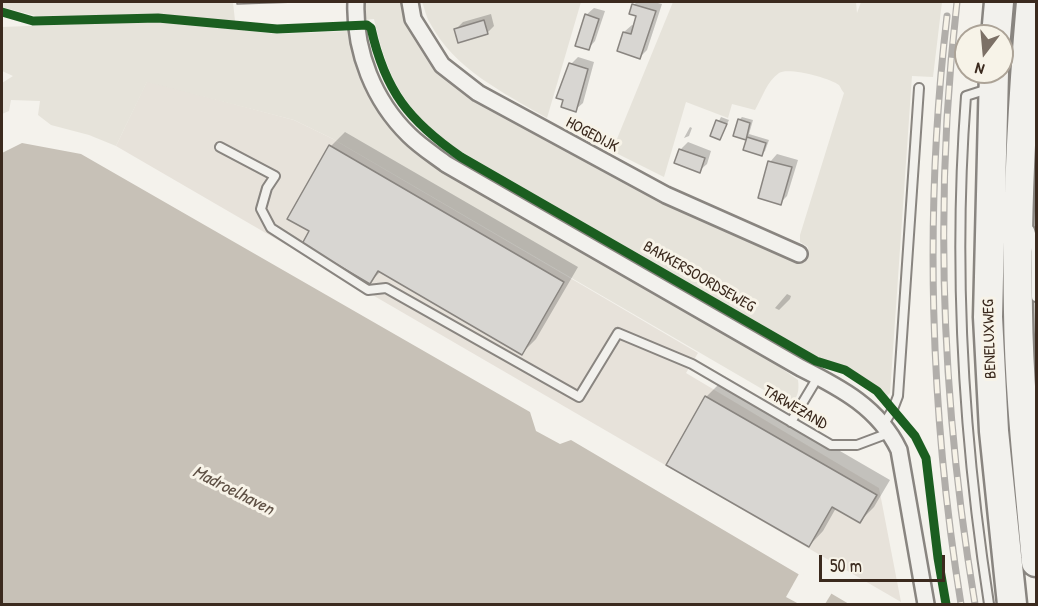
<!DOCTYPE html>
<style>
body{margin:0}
#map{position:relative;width:1038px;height:606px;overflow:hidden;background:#f4f2ec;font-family:"Patrick Hand",sans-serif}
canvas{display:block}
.frame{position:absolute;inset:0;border:3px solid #3b2a1e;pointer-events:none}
.north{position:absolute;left:954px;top:24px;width:60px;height:60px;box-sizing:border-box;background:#f7f3e8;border:2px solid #aca397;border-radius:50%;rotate:196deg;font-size:16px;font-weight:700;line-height:24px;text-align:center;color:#3b2a1e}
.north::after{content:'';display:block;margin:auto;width:21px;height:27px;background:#7c7066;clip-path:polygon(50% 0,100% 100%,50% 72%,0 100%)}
.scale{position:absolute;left:819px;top:555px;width:126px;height:27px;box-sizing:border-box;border:3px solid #3b2a1e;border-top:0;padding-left:8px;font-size:18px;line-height:21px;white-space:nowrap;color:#3b2a1e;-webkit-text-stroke:4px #f7f3e8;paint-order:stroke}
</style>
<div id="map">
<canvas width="1038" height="606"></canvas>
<div class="frame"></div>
<div class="north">N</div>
<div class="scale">50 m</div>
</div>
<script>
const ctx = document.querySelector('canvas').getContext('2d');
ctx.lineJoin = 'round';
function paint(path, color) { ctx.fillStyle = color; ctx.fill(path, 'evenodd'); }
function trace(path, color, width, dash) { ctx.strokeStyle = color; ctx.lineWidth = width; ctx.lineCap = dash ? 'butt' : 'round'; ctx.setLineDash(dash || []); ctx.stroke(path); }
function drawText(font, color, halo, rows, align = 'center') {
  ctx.font = font + ' "Patrick Hand",sans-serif'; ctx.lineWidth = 6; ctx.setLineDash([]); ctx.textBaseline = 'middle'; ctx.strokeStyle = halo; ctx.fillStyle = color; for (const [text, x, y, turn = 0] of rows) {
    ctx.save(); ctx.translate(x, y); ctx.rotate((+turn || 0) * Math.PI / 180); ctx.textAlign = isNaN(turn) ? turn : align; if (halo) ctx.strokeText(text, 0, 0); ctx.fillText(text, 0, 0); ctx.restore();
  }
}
const built = new Path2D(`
 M147,81L294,120L333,139L698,353L686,373L879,488L901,602L116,146Z`);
const green = new Path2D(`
 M2,2H233L235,21L159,14L36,16L2,7Z
 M365,2H401C408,28 424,52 442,72C461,91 495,109 518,122C609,176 706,218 802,262L808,247L800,242V235L844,93C842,91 841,88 839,85C830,78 788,67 779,73C767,81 762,98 755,110L732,104L728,118L686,102L664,177L612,151L673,2H856L857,13L861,2H942L933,77L912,76L890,393L887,396L868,380L818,357L460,151C407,114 388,82 374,19L364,20Z
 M422,2H581L547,118C504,93 454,69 430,23C426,17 425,9 422,2Z
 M157,21L277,34L348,31C351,44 353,59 359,71C379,118 414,149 453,179L774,363L798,380C800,394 796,406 781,400L333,139L294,120L147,82L116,146L89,135L51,125L38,115L40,101L11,100L9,111L2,114V83L13,76L2,71V27Z`);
const water = new Path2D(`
 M22,143L81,154L530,412L536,431L560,444L571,440L849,604H2V153Z`);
const pier = new Path2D(`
 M800,572L833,591L825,604H799L786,597Z`);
const shadow = new Path2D(`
 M636,2H654L662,4L647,50L640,57L624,32L632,25L635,26L638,15L631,13Z
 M594,8L605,11L595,41L588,49L586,15Z
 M491,14L494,26L487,33L456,29L463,22Z
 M578,57L594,62L583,103L575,110L571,64Z
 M721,117L729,120L720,139L712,135Z
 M742,117L753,120L749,134L769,140L765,151L762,154L748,139L735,135L739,120Z
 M690,127L692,128L689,136L684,138Z
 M345,132L578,267L536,339L522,353L381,271L370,282L311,231L331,146Z
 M688,142L711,151L707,164L699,171L680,150Z
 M777,154L798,160L787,196L780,203L770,162Z
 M787,294L791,296L790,299L779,310L775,308Z
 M721,382L890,480L874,507L860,521L836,508L823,531L809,546L668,464L707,396Z`);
const building = new Path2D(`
 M237,2H295L237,4Z
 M632,4L656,11L640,59L617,51L623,32L631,34L636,16L629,14Z
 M585,14L599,19L589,50L575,46Z
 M484,20L488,34L458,43L454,29Z
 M569,63L588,69L576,112L561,107L563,100L556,98Z
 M738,119L750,123L746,140L733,136Z
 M716,120L727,124L720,140L710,136Z
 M747,137L766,143L762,156L743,150Z
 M329,145L564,282L522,355L378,271L370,284L302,244L309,231L287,219Z
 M679,149L705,158L700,173L674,163Z
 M768,161L792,167L781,205L758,198Z
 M705,396L877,495L860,523L832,507L809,547L666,465Z`);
const lane = new Path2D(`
 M988,89L966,96C953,266 963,437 989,604
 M220,147L275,176L267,188L261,209L271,228L368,290L386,288L579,397L618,333L692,364L831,445H857L889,433
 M1030,230L1036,251V297
 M791,422L818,377
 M884,424L893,409L898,396L919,88`);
const street = new Path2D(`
 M356,2C354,51 374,101 409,135C420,146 434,155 446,164L801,368C841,388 879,408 899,450L926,604
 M410,2L413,19L442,65L478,93L666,195L799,254`);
const highway = new Path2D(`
 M1031,2C1022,104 1016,208 1018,312C1019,395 1029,479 1036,562
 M996,36L999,2
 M994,72L988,317L994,431L1012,604`);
const rail = new Path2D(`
 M957,2C934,201 942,406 975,604
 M947,16C924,211 930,412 961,604`);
const cycleway = new Path2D(`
 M2,12L33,21L158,18L277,29L367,25L371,28C385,91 409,121 461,157L816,361L845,370L877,391L915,436L926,458L938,558L946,604`);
const streetNames = [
 ["HOGEDIJK",592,135,28],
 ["BAKKERSOORDSEWEG",699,277,30],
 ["BENELUXWEG",990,339,-92],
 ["TARWEZAND",795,408,30]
];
const waterNames = [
 ["Madroelhaven",233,491,27]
];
paint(built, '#e7e2da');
paint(green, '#e6e3da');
paint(water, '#c7c1b7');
paint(pier, '#f4f2ec');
paint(shadow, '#0003');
paint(building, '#d8d6d2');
trace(building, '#898580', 1.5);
trace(lane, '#898580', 12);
trace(street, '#898580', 20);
trace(highway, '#898580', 33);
trace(lane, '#f2f1ed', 8);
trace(street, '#f2f1ed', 15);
trace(highway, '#f2f1ed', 28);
trace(rail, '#b1aeaa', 7);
trace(rail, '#f7f3e8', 4.5, [14]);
trace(cycleway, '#1b5e20', 9);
drawText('16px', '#3b2a1e', '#f7f3e8', streetNames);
drawText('italic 18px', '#5f5145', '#f7f3e8', waterNames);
</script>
